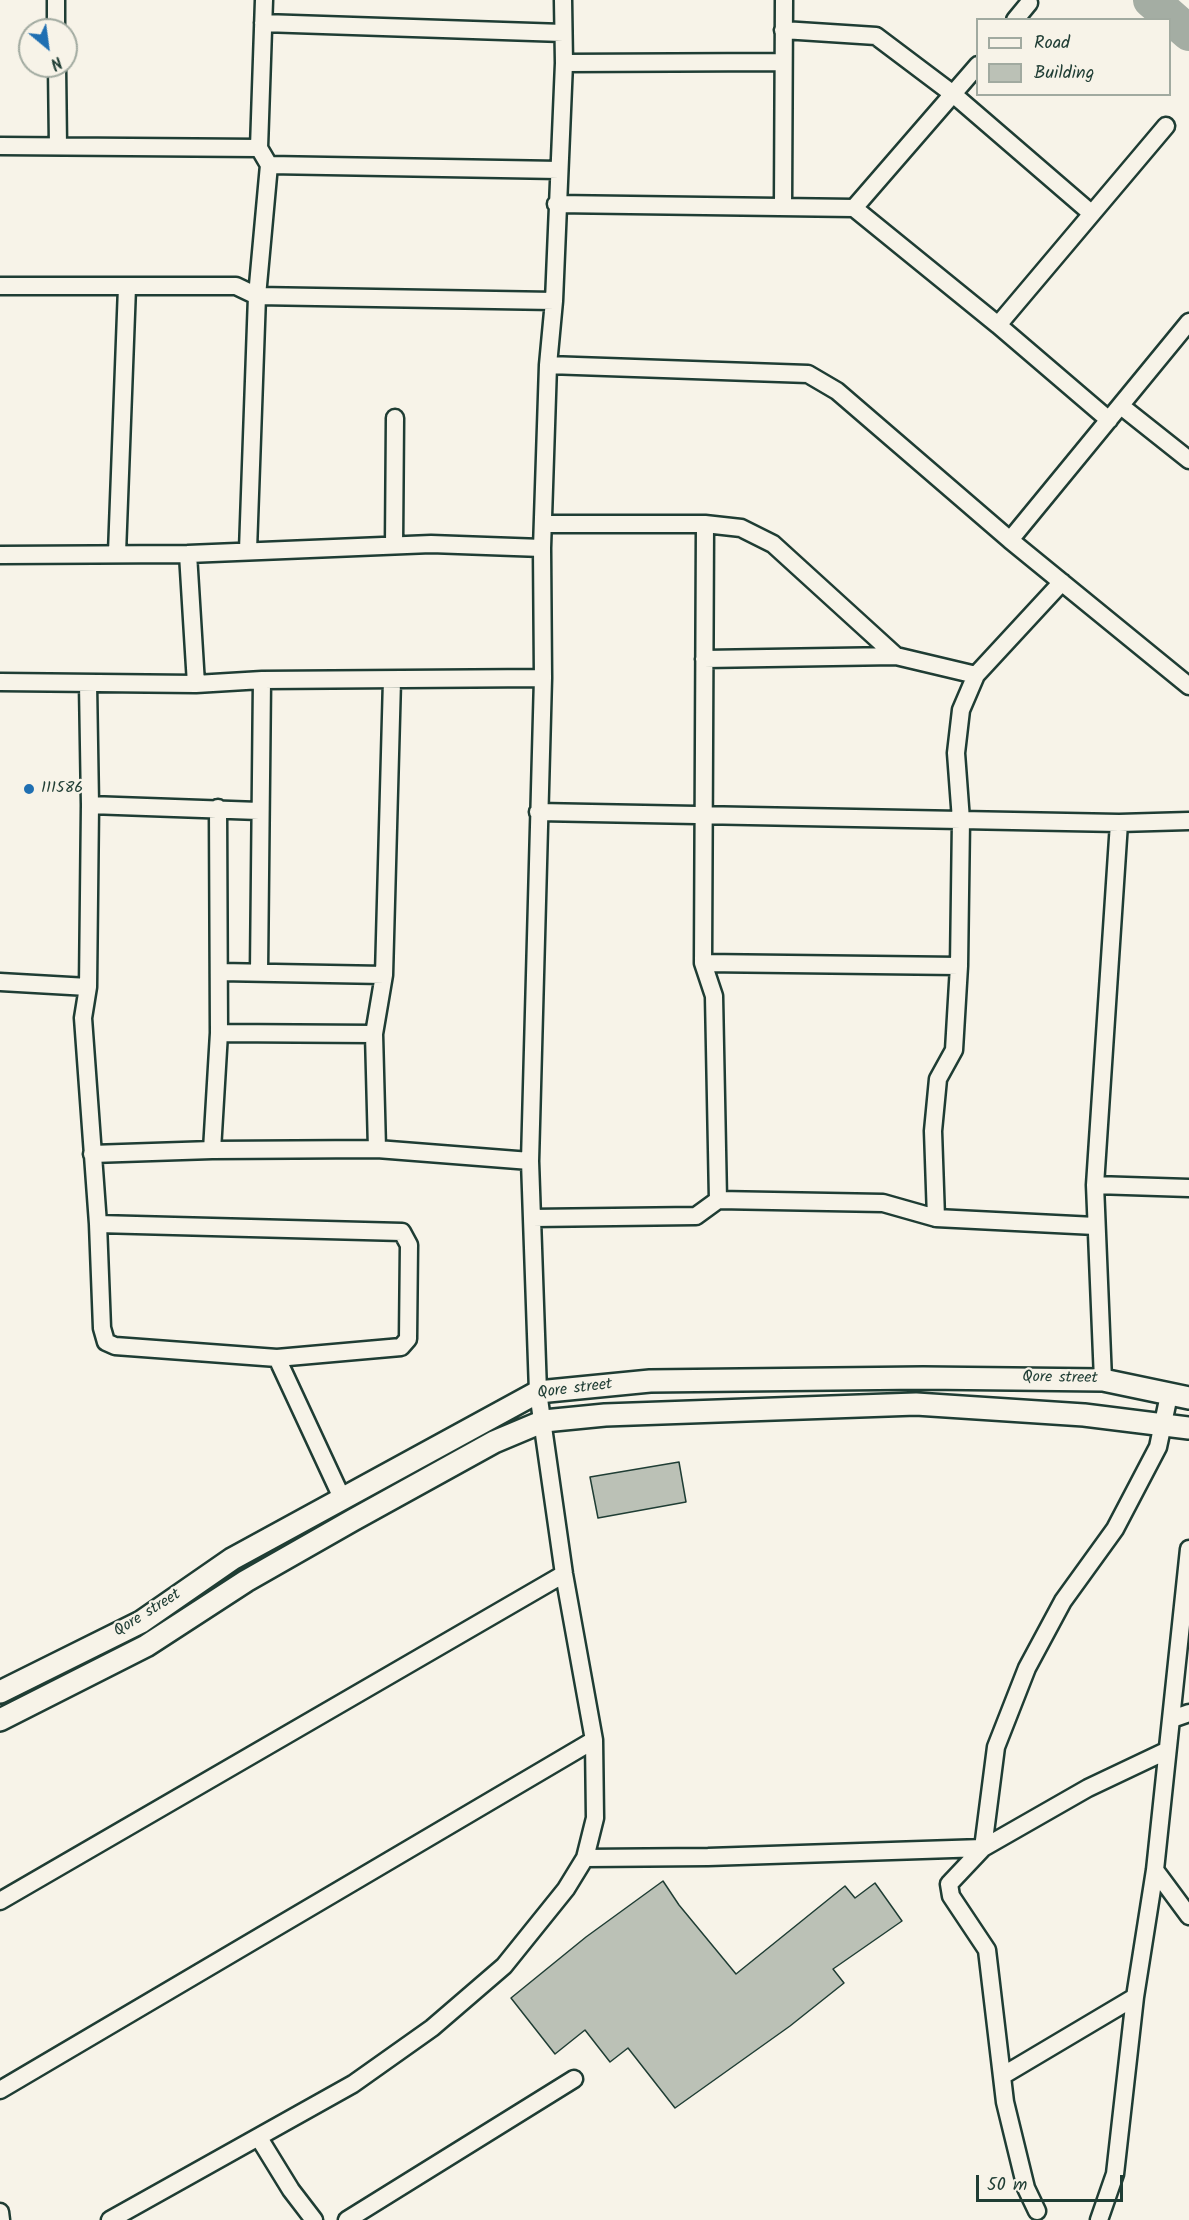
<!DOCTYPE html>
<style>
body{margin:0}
#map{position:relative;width:1189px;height:2220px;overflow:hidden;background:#f7f3e8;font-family:Kalam,sans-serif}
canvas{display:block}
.legend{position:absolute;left:976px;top:18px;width:195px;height:78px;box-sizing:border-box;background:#f7f3e8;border:2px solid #a1aaa0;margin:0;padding:8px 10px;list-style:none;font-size:18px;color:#1f3d34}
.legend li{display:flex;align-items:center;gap:12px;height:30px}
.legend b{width:30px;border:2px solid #a1aaa0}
.north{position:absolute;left:18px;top:18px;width:60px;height:60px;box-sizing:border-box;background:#f7f3e8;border:2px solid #a1aaa0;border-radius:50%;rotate:151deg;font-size:16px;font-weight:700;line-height:24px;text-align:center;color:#1f3d34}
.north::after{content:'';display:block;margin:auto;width:21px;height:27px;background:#1f6fb2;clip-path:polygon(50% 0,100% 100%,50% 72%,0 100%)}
.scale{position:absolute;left:976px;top:2175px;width:147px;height:27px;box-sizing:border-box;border:3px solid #1f3d34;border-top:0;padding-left:8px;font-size:18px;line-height:21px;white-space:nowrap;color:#1f3d34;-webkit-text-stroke:4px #f7f3e8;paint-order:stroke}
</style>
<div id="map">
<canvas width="1189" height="2220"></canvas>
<ul class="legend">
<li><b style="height:8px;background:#f7f3e8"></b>Road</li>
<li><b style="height:16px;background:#bbc1b6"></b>Building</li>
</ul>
<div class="north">N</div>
<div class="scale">50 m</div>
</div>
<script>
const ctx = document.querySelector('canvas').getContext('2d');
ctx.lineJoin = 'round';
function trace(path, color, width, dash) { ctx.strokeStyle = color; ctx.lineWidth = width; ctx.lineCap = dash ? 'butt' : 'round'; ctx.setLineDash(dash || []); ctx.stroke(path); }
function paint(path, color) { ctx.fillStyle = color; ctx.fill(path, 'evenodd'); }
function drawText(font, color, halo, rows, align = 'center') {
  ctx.font = font + ' Kalam,sans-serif'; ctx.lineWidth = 4.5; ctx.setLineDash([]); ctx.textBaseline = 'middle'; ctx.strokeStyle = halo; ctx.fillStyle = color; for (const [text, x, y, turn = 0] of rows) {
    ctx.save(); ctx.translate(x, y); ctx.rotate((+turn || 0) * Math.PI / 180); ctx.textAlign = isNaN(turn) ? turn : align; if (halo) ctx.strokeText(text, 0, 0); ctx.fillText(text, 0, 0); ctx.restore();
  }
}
const river = new Path2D(`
 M1151,0L1189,33`);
const building = new Path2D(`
 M679,1462L686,1502L598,1518L590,1477Z
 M663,1881L679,1905L736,1974L845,1886L855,1898L875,1883L902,1921L833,1969L844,1983L790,2026L675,2108L628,2048L610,2062L585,2030L555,2054L511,1998L586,1937Z`);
const minor = new Path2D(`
 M56,0V30
 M1015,20L1029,3
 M263,23L563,33
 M783,30L876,36L953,94L1091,213
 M564,63L783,62
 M57,66L58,146
 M0,146L259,148
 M269,165L559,170
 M556,204L854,208L998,325L1109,420
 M783,207L784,0
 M854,208L978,65
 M0,286H236L257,296L554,301
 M998,325L1166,126
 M548,365L808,374L837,391L1010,540L1189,686
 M1121,406L1189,460
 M544,524H705L741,528L773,544L896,656
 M705,524L703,963L714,996L718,1200
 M1010,540L1189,322
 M394,545L395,418
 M248,550L257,296L269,165L259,148L264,0
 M117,553L127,287
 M188,554L196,684
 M0,555L188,554L431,544L542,548
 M704,659L896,656L976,675
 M0,682L196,684L262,680L543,678
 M88,684L90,805L88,987L83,1018L98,1224L102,1328L106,1342L115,1346L277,1358L401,1347L408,1339L409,1245L402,1232L98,1224
 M90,805L259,811
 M538,812L1119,823L1189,821
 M703,963L959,966
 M259,971L262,680
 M220,972L384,975
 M0,982L88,987
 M219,1033L374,1034
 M377,1149L374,1034L384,975L392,680
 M212,1150L219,1033L218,808
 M92,1154L212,1150L377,1149L530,1161
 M1095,1185L1189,1188
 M532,1218L696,1216L718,1200L883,1203L936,1218L1095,1226
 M936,1218L933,1131L938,1079L954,1050L959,966L961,820L956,753L961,710L976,675L1062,582
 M277,1358L342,1498
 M1103,1380L1095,1185L1119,823
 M1172,1719L1189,1713
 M983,1848L996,1747L1027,1668L1063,1601L1115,1529L1158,1447L1169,1395
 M585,1858L708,1857L983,1848
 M1155,1870L1189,1916
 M0,1901L564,1574
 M1002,2076L1135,1997
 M0,2090L594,1740
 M259,2138L291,2190L314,2220
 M1037,2211L1026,2188L1005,2102L987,1950L951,1896L949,1884L983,1848L1088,1788L1166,1751
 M0,2212L1,2220
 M110,2220L353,2084L432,2028L504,1966L566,1889L585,1858L595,1818L594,1740L564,1574L538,1392L530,1161L543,678L542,548L548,365L554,301L564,63L563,0
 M347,2220L574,2079
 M1099,2220L1115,2174L1135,1997L1155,1870L1189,1549`);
const tertiary = new Path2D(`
 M0,1692L141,1622L232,1559L538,1392L650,1381L923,1378L1103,1380L1189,1398
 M0,1720L146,1646L246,1581L353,1520L494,1442L544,1421L605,1415L916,1404L1084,1415L1189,1428`);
const markers = [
 [29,789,6,"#1f6fb2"]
];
const poiNames = [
 ["111586",41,789]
];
const streetNames = [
 ["Qore street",1060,1379,1],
 ["Qore street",575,1390,-7],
 ["Qore street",148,1614,-32]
];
trace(river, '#a4ada3', 36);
paint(building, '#bbc1b6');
trace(building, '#1f3d34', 1.5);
trace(minor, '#1f3d34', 21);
trace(tertiary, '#1f3d34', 26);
trace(minor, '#f7f3e8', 16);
trace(tertiary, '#f7f3e8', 21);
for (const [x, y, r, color] of markers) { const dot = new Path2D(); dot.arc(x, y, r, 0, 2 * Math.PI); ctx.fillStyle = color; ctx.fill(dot); trace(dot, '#f7f3e8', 2); }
drawText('16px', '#1f3d34', '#f7f3e8', poiNames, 'left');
drawText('16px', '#1f3d34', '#f7f3e8', streetNames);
</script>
